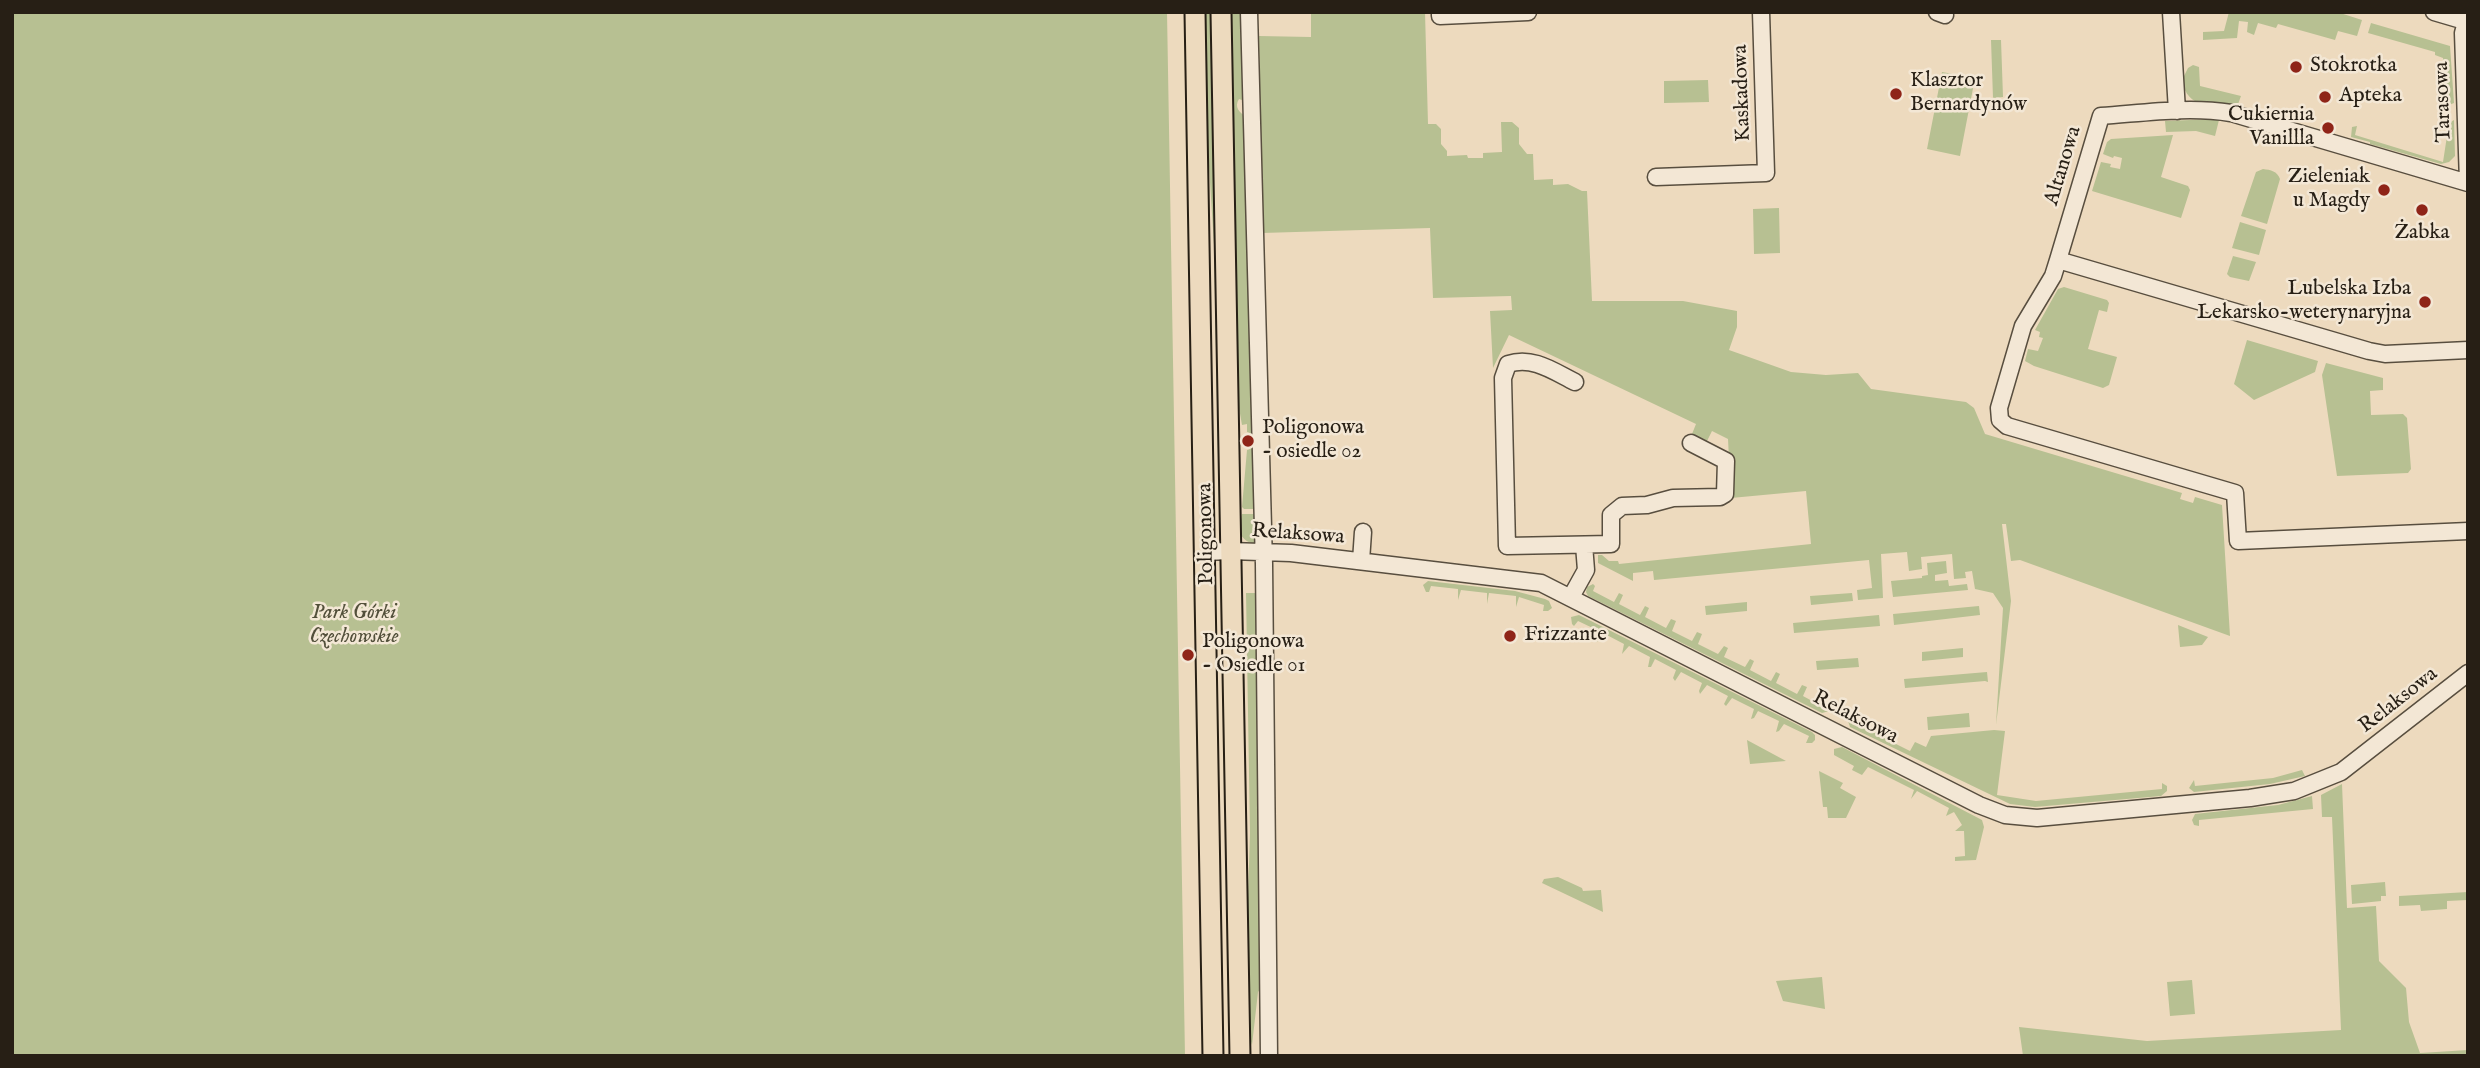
<!DOCTYPE html>
<meta charset="utf-8">
<style>
body{margin:0}
#map{position:relative;width:2480px;height:1068px;overflow:hidden;background:#eddabe;font-family:"IM FELL English",serif}
canvas{display:block}
.frame{position:absolute;inset:0;border:14px solid #271f15;pointer-events:none}
</style>
<div id="map">
<canvas width="2480" height="1068"></canvas>
<div class="frame"></div>
</div>
<script>
const ctx = document.querySelector('canvas').getContext('2d');
ctx.lineJoin = 'round';
function paint(path, color) { ctx.fillStyle = color; ctx.fill(path, 'evenodd'); }
function trace(path, color, width, dash) { ctx.strokeStyle = color; ctx.lineWidth = width; ctx.lineCap = dash ? 'butt' : 'round'; ctx.setLineDash(dash || []); ctx.stroke(path); }
function drawText(font, color, halo, rows, align = 'center') {
  ctx.font = font + ' "IM FELL English",serif'; ctx.lineWidth = 5; ctx.setLineDash([]); ctx.textBaseline = 'middle'; ctx.strokeStyle = halo; ctx.fillStyle = color; for (const [text, x, y, turn = 0] of rows) {
    ctx.save(); ctx.translate(x, y); ctx.rotate((+turn || 0) * Math.PI / 180); ctx.textAlign = isNaN(turn) ? turn : align; if (halo) ctx.strokeText(text, 0, 0); ctx.fillText(text, 0, 0); ctx.restore();
  }
}
const green = new Path2D(`
 M12,12H1167L1185,1056H12Z
 M1203,12H1213L1222,508H1219L1214,245L1205,104Z
 M1229,12H1243L1245,101L1239,99C1234,107 1239,112 1246,117L1256,509H1244L1242,507L1247,450L1250,449V433L1247,432V424L1242,425L1236,391Z
 M1311,12H1425L1428,124H1436L1441,129V144L1447,151V156L1467,155L1468,158H1483V153L1502,152L1501,122H1512L1519,128V144L1527,154H1533L1534,180L1553,179V185L1568,184L1582,191H1587L1592,301H1683L1737,311V327L1729,350L1791,372L1826,375L1858,373L1871,389L1966,402L1974,408L1985,434L2182,493L2180,499L2193,503L2195,497L2222,505L2230,636L2020,560L2011,561L2006,524H2002L2011,601L1996,725L2003,608L1993,593L1975,589L1972,571L1965,572L1966,578L1954,579L1952,554L1921,557L1922,569L1909,571L1907,552L1881,554L1883,598L1858,600L1857,590L1872,588L1869,560L1654,580L1653,571L1633,573V581L1598,563V555H1602L1609,561H1618L1619,564L1811,544L1806,491L1731,498L1728,439L1712,431L1707,441L1692,434L1696,424L1509,335L1493,368L1490,311L1512,310L1511,296L1433,298L1430,228L1262,233L1259,36L1311,37Z
 M2229,12H2337L2362,20L2357,36L2338,31L2335,40L2278,24L2276,28L2258,23L2254,35L2247,32L2248,22L2239,21L2237,38L2203,40V32L2224,31Z
 M2371,23L2450,46L2454,103L2449,105L2446,101L2443,58L2435,55V52L2368,33Z
 M1991,40H2001L2003,97L1993,98Z
 M2193,65L2199,67L2200,86L2241,96L2237,107C2213,105 2187,110 2182,80L2188,68Z
 M1942,72L1975,78L1960,156L1927,149Z
 M1708,80L1709,102L1664,103V81Z
 M2215,119L2219,120L2215,136L2196,131L2166,132L2165,121Z
 M2454,120L2455,156L2449,162L2441,164L2370,144V142L2351,137L2352,127L2357,126L2355,135L2443,162L2449,123Z
 M2173,135L2161,177L2188,186L2190,190L2181,218L2092,191L2101,162L2111,164L2110,167L2120,169L2122,158L2114,156L2113,158L2103,154L2107,142L2111,139Z
 M2263,169C2271,170 2277,171 2280,179L2267,224L2241,216L2256,172Z
 M1779,208L1780,253L1754,254L1753,209Z
 M2240,222L2266,230L2259,255L2232,248Z
 M2233,256L2256,262L2249,281L2230,277L2227,274Z
 M2064,287L2107,300L2109,303L2107,312L2099,310L2088,349L2117,357L2109,385L2103,388L2034,366L2025,361L2028,349L2038,351L2043,338L2039,337L2040,332L2035,330L2058,289Z
 M2247,340L2318,361L2315,372L2254,400L2234,384Z
 M2326,363L2383,378V390L2370,391L2371,415L2403,414L2407,418L2411,469L2408,473L2337,476L2322,375Z
 M1242,514H1256L1259,540L1254,544C1241,540 1239,533 1237,520H1241Z
 M1946,561L1947,573L1935,575V581L1948,580L1949,586L1967,584L1968,590L1893,597L1891,581L1922,578V576L1928,575L1927,563Z
 M1428,581L1515,591L1545,599L1549,601L1552,608L1548,611H1543L1544,605L1519,597L1516,607V596L1489,593L1487,604V593L1461,590L1458,600V589L1431,586L1429,592H1426L1423,585Z
 M1593,584L1595,586L1593,591L1614,602L1619,593L1623,595L1619,604L1640,615L1645,606L1649,608L1645,617L1666,628L1671,619L1676,621L1672,631L1692,641L1697,632L1702,634L1698,644L1718,654L1724,646L1728,648L1724,657L1745,667L1750,659L1754,661L1750,670L1771,681L1776,672L1780,674L1776,683L1797,694L1802,685L1807,687L1803,696L1823,707L1828,703L1829,711L1822,713L1588,596L1586,592L1587,587Z
 M1246,593H1256L1258,595L1263,986L1258,992L1252,1045L1248,1030L1246,964L1250,833Z
 M1852,593L1853,601L1811,605L1810,596Z
 M1747,602V611L1706,615L1705,606Z
 M1979,606L1980,615L1894,625L1893,614Z
 M1579,615L1812,732L1815,735V740L1812,743H1806L1809,736L1784,724L1779,731L1776,732L1779,721L1758,711L1754,718L1751,719L1754,709L1732,698L1726,706L1724,704L1728,696L1707,685L1700,694L1699,691L1702,683L1681,672L1675,681L1673,678L1676,670L1655,659L1651,667H1648L1650,657L1629,646L1622,654L1624,644L1603,633L1597,642L1595,639L1599,631L1578,621L1574,626L1572,624L1571,617Z
 M1879,615L1880,626L1794,633L1793,623Z
 M2178,625L2208,637L2202,645L2180,647Z
 M1963,648V657L1922,661V652Z
 M1858,658L1859,667L1817,670L1816,661Z
 M1987,672L1988,682L1985,681L1905,688L1904,679Z
 M1969,713L1970,727L1928,730L1927,717Z
 M1854,716L1857,717L1854,722L1875,733L1880,724L1885,726L1880,736L1910,751L1915,742L1926,747L1931,736L1994,730L2005,731L1997,795L2036,801L2162,789V783L2167,786V791L2161,796L2035,807L2010,804L1850,727L1848,721Z
 M1747,740L1786,761L1750,764Z
 M1842,747L1982,820L1984,827L1976,860L1955,861V857L1965,856L1964,831H1955L1962,825L1954,812L1946,816L1949,808L1917,791L1911,799L1914,790L1868,767L1862,775L1852,770L1854,766L1834,755V749Z
 M2302,770L2305,776L2270,784L2194,792L2189,788L2194,780L2195,786L2273,778Z
 M1819,771L1843,783L1840,788L1856,797L1846,818H1828L1827,807H1823Z
 M2342,784L2347,908L2376,906L2379,961L2406,988L2409,1022L2420,1053L2468,1050V1056H2023L2019,1027L2147,1041L2341,1030L2332,817H2322L2321,795Z
 M2312,796L2313,809L2199,820V826L2194,825L2192,820L2195,814L2278,805Z
 M1558,877L1582,888L1583,891L1601,890L1603,912L1542,883L1544,879Z
 M2385,882L2386,896H2381V901L2352,904L2351,885Z
 M2468,892V900L2447,901V909L2421,911L2420,905L2399,906V896Z
 M1822,977L1825,1009L1783,1001L1776,981Z
 M2192,980L2195,1014L2170,1016L2167,982Z`);
const minor = new Path2D(`
 M1249,12L1264,564L1269,1056
 M1440,12V16L1528,12
 M1937,12L1945,15
 M2171,12L2177,111
 M2434,12L2468,22
 M2466,22L2463,33L2468,182
 M1656,177L1766,173L1761,12
 M2468,183L2231,113C2188,106 2144,113 2101,116L2058,260L2053,276L2023,326L1999,408L2000,420L2007,426L2235,493L2238,541L2468,531
 M2058,260L2369,351L2385,354L2468,350
 M1575,382C1553,371 1533,356 1508,364L1503,378L1507,546L1611,544V515L1622,506L1647,505L1673,498L1720,497L1725,494L1726,461L1691,443
 M1205,552L1230,551L1291,553L1541,583L1979,805L2005,815L2037,818L2250,798L2294,791L2341,772L2468,673
 M1361,561L1363,532
 M1571,597L1586,570L1584,545`);
const major = new Path2D(`
 M1195,12L1213,1056
 M1221,12L1240,1056`);
const markers = [
 [2296,67,7,"#8f2418"],
 [1896,94,7,"#8f2418"],
 [2325,97,7,"#8f2418"],
 [2328,128,7,"#8f2418"],
 [2384,190,7,"#8f2418"],
 [2422,210,7,"#8f2418"],
 [2425,302,7,"#8f2418"],
 [1248,441,7,"#8f2418"],
 [1510,636,7,"#8f2418"],
 [1188,655,7,"#8f2418"]
];
const poiNames = [
 ["Stokrotka",2310,67],
 ["Klasztor",1910,82],
 ["Bernardynów",1910,106],
 ["Apteka",2339,97],
 ["Cukiernia",2314,116,"right"],
 ["Vanillla",2314,140,"right"],
 ["Zieleniak",2370,178,"right"],
 ["u Magdy",2370,202,"right"],
 ["Żabka",2422,234,"center"],
 ["Lubelska Izba",2411,290,"right"],
 ["Lekarsko-weterynaryjna",2411,314,"right"],
 ["Poligonowa",1262,429],
 ["- osiedle 02",1262,453],
 ["Frizzante",1524,636],
 ["Poligonowa",1202,643],
 ["- Osiedle 01",1202,667]
];
const streetNames = [
 ["Kaskadowa",1743,93,-92],
 ["Tarasowa",2444,102,-92],
 ["Altanowa",2064,166,-73],
 ["Poligonowa",1207,534,-91],
 ["Relaksowa",1298,535,4],
 ["Relaksowa",2399,701,-38],
 ["Relaksowa",1855,718,27]
];
const parkNames = [
 ["Park Górki",354,614],
 ["Czechowskie",354,638]
];
paint(green, '#b7c092');
trace(minor, '#584e3f', 19);
trace(major, '#271f15', 23);
trace(minor, '#f3e7d5', 16);
trace(major, '#eddabe', 19);
for (const [x, y, r, color] of markers) { const dot = new Path2D(); dot.arc(x, y, r, 0, 2 * Math.PI); ctx.fillStyle = color; ctx.fill(dot); trace(dot, '#f3e7d5', 2.5); }
drawText('21px', '#271f15', '#f3e7d5', poiNames, 'left');
drawText('21px', '#271f15', '#f3e7d5', streetNames);
drawText('italic 21px', '#524f3a', '#f3e7d5', parkNames);
</script>
